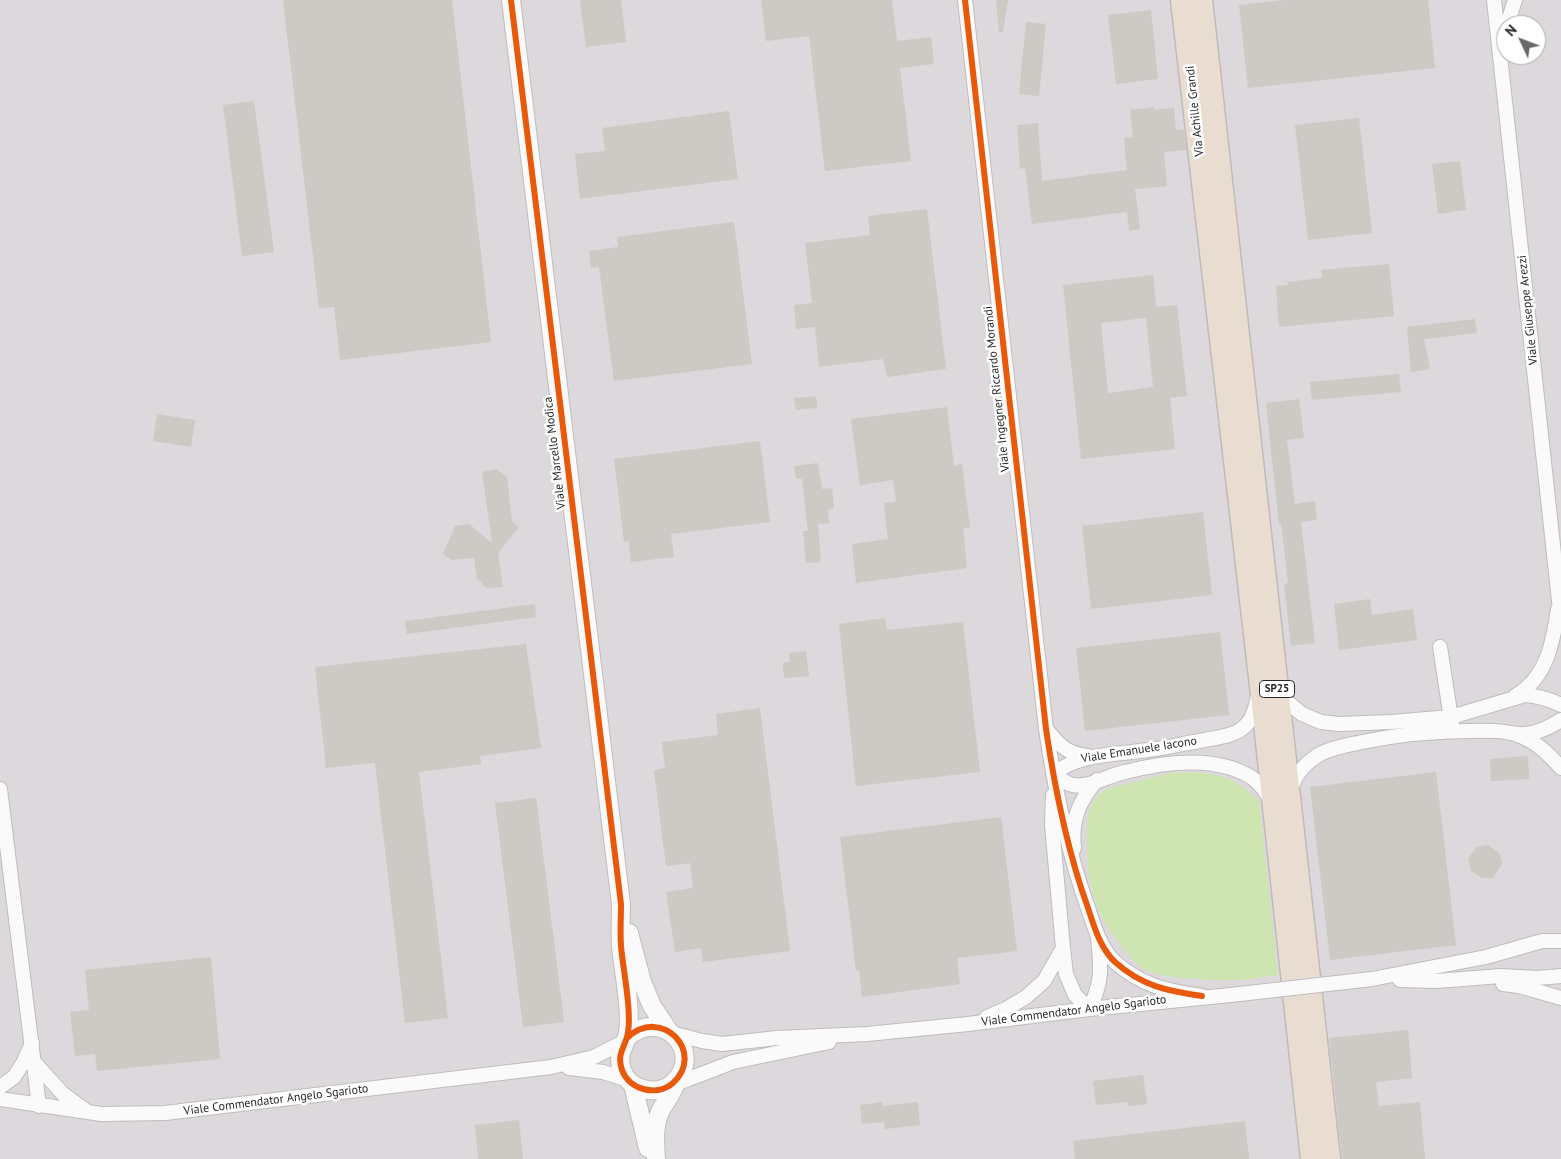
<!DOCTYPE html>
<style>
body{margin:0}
#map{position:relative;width:1561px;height:1159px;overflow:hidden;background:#e7e0dc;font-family:"PT Sans",sans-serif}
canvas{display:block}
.north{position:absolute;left:1496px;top:15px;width:50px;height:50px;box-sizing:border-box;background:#fff;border:1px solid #a9a9a9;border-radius:50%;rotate:313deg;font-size:14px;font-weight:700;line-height:20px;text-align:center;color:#272727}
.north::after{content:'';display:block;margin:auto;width:18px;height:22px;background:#6a6866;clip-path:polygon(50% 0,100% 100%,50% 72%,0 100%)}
</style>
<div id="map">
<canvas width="1561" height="1159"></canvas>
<div class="north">N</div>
</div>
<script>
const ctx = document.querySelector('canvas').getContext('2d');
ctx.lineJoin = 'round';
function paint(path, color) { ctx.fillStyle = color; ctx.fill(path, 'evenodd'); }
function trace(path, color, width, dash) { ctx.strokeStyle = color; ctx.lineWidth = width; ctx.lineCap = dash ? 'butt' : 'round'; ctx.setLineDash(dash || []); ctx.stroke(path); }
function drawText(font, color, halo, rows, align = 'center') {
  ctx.font = font + ' "PT Sans",sans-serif'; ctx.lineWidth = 5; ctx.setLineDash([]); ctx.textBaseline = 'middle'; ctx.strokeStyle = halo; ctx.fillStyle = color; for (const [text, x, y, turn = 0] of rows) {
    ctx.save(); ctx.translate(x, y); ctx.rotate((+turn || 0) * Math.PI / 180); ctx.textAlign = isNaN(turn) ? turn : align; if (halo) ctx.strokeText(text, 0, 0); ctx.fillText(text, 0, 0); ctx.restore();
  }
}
const industrial = new Path2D(`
 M0,0H1561V1159H0ZM1506,25H1536V55H1506Z`);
const green = new Path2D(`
 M1183,772C1223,774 1230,774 1259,801L1278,975C1263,977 1248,980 1233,980C1216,981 1199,979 1183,978C1170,976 1157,976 1146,970C1135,964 1126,953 1119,943C1093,910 1087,881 1087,840C1087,819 1087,801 1106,789L1170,773Z`);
const building = new Path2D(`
 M283,0H452L491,342L340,360L334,307L319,308Z
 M580,0H621L626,42L586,47Z
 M761,0H892L897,41L931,37L934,64L900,68L911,161L825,171L809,36L766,41Z
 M996,0H1008L1003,32H999Z
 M1285,0H1428L1435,68L1248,88L1239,5Z
 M1151,10L1158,79L1116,84L1108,15Z
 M1026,22L1046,24L1039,96L1019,94Z
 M254,101L274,252L242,256L223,105Z
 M1154,107V110L1174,108L1176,130L1184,129L1186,150L1164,152L1167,186L1135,189L1140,229L1129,231L1127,212L1032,224L1025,168L1020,169L1017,125L1038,123L1042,181L1127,170L1124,138L1133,137L1130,110Z
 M729,111L738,179L580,199L575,154L605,151L602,128Z
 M1359,118L1372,233L1308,240L1295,125Z
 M1460,161L1466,210L1438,214L1432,164Z
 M927,209L946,369L887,377L883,359L819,367L815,327L796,329L794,305L812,303L805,243L870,235L868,216Z
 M734,222L752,364L614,381L599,267L591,268L589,251L618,247L617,237Z
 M1389,264L1394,316L1279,327L1276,286L1288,285L1287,282L1322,278L1321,270Z
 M1153,275L1156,307L1177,305L1187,396L1170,398L1175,449L1081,459L1063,285ZM1146,318L1153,387L1108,393L1101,323Z
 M1475,319L1477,333L1424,339L1430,369L1411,372L1407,327Z
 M1399,374L1401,392L1312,400L1310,382Z
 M816,396L817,408L796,410L794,398Z
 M1299,399L1304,438L1287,440L1295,504L1315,501L1317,520L1301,522L1315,643L1291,646L1284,584L1288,583L1281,524H1279L1266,403Z
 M947,407L954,466L962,464L970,527L963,528L967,568L856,583L852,544L888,539L884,503L896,502L893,480L860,485L851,419Z
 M157,414L195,420L191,447L153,441Z
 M760,441L770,522L671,534L674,557L631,562L629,541L624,542L614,459Z
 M818,463L822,489L832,488L834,508L828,509L829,523L818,524L821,562L806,563L803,531H808L802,479H796L794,466Z
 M496,469L507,477L512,521L519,527L498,553L503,587L487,588L477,579L474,558L451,560L443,554L455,526L469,524L492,543L482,472Z
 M1203,512L1212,595L1091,609L1082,526Z
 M1370,599L1372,615L1413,609L1417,640L1339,650L1334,604Z
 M535,604L536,617L407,634L405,621Z
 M885,618L887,630L963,622L980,772L856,786L839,624Z
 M1220,632L1229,715L1085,731L1076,648Z
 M526,644L541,748L480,756L481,764L419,772L448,1018L405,1023L375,763L326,768L315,667Z
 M806,651L809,676L784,678L783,663L790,662L789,653Z
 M760,708L790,951L703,962L701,948L675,952L666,892L693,888L690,863L666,866L654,770L665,768L662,742L718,735L716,714Z
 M1528,756L1529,779L1491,781L1490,759Z
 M1436,772L1456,945L1330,960L1310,787Z
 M536,798L564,1022L523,1027L495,803Z
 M1001,817L1017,951L957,958L960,984L862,997L859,970H856L840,837Z
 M1488,845L1500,854L1502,864L1493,878H1482L1471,871L1468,859L1476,847Z
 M211,957L220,1059L97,1071L95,1054L75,1056L70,1012L89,1010L85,970Z
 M1408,1030L1412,1078L1376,1082L1379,1106L1420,1102L1425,1159H1342L1329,1038Z
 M1143,1075L1147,1104L1128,1106L1127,1102L1096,1105L1093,1081Z
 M882,1102L883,1106L918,1102L920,1125L885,1129L884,1122L862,1124L860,1105Z
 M519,1120L523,1159H478L475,1125Z
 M1245,1121L1249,1159H1075L1073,1141Z`);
const minor = new Path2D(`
 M965,0L1046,729C1055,790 1067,850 1088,908C1094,926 1100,948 1115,962C1142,986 1167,991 1202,996
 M1494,0L1561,619
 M1507,25L1515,0
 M1440,647L1452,725
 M1279,692L1286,701L1302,714L1321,722L1339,724L1391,722L1451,717L1525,695C1539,696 1549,699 1561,705
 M1515,696C1547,678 1553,642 1558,609
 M1047,730C1059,745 1067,754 1088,756
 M1517,735C1535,740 1549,754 1561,768
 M1053,774C1080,753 1115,755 1148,750C1167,748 1186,743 1205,740C1219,737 1237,736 1247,724C1254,717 1256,705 1258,696
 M1053,774C1059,778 1067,784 1073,785C1090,788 1109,775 1125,772C1164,762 1215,755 1251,777C1260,783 1266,792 1271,801
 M0,789L39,1106
 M1291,790C1295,774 1307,761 1322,753C1334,747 1348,745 1362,742C1406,733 1451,730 1495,731C1505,731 1516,735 1526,734C1538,733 1550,727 1561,720
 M1074,848C1071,820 1079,801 1097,780
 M1063,948L1066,974L1075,995L1089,1009C1103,982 1101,967 1098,938
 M1372,979L1486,957L1542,941H1561
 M1400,980L1437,981L1501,976L1537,978L1561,976
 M1503,984L1519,986L1561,998
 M987,1017L1006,1009L1026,997L1044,981L1063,948L1052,825L1053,795
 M671,1033L702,1041L722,1044L777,1038L867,1034L968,1024L1089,1009L1231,995
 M34,1062L63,1094L85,1110
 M569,1068L603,1072L628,1080
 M0,1087L14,1077L23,1063L32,1043
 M668,1087L733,1062L829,1042
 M0,1099L101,1114L165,1113L551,1067L594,1057L625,1041`);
const tertiary = new Path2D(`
 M511,0L621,904C621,918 620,932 621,946C623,970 633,1016 627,1037C623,1050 617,1055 622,1070C629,1090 657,1097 673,1083C706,1053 662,1005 627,1038
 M629,933L642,982L652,1006L668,1030
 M633,1085L648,1148
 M656,1159C655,1141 653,1124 662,1108C668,1099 674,1090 677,1080`);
const primary = new Path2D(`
 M1182,0L1261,686L1312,1159
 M1201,0L1329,1159`);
const minorBridge = new Path2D(`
 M1231,995L1372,979`);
const cycleway = new Path2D(`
 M511,0L621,904C621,918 620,932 621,946C623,970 633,1016 627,1037C623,1050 617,1055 622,1070C629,1090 657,1097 673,1083C706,1053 662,1005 627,1038
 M965,0L1046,729C1055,790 1067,850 1088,908C1094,926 1100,948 1115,962C1142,986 1167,991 1202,996`);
const shields = [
 [1277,689,35]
];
const shieldNames = [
 ["SP25",1277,689]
];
const streetNames = [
 ["Via Achille Grandi",1195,111,-96],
 ["Viale Giuseppe Arezzi",1528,310,-96],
 ["Viale Ingegner Riccardo Morandi",997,389,-96],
 ["Viale Marcello Modica",555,453,-97],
 ["Viale Emanuele Iacono",1139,750,-9],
 ["Viale Commendator Angelo Sgarioto",1074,1011,-7],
 ["Viale Commendator Angelo Sgarioto",276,1100,-7]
];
paint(industrial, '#dcd8dc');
paint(green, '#cfe5b1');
paint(building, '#cdc9c5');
trace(minor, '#bfbdbf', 16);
trace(tertiary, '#bfbdbf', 20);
trace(primary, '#bfbcbb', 25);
trace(minor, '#fbfafa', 14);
trace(tertiary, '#fbfafa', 18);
trace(primary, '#e8ddd0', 22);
trace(minorBridge, '#bfbdbf', 16, []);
trace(minorBridge, '#fbfafa', 14);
trace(cycleway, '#e8590c', 6);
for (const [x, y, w] of shields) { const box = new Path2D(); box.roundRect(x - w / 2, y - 8.5, w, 17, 4); ctx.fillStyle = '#fff'; ctx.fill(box); trace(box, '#272727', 1); }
drawText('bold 11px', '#272727', null, shieldNames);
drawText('12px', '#272727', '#fff', streetNames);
</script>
